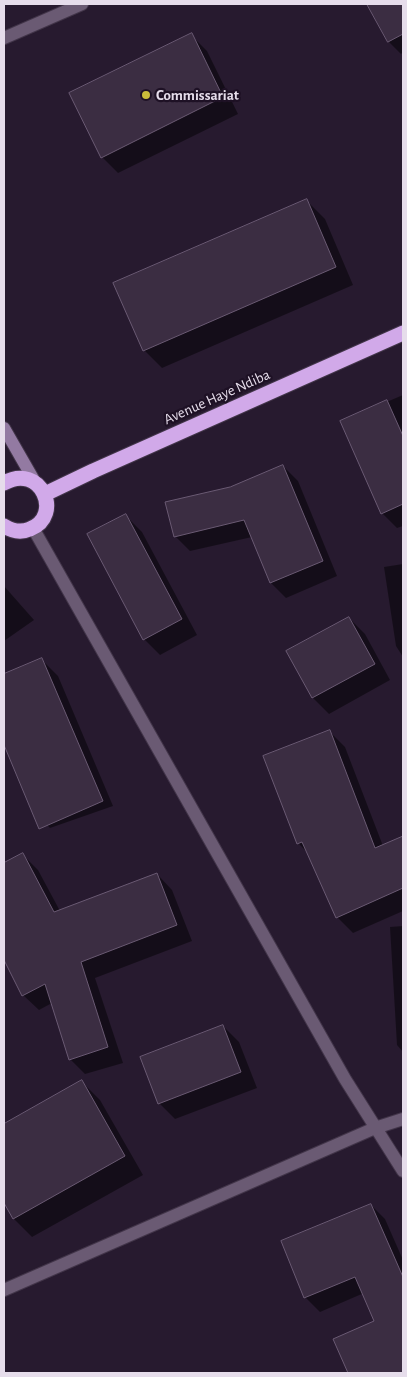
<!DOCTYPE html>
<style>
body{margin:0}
#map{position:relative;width:407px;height:1377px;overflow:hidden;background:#271a2f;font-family:"Alegreya Sans",sans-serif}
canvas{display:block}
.frame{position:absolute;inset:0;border:5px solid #e6ddeb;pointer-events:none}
</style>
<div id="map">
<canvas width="407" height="1377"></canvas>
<div class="frame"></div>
</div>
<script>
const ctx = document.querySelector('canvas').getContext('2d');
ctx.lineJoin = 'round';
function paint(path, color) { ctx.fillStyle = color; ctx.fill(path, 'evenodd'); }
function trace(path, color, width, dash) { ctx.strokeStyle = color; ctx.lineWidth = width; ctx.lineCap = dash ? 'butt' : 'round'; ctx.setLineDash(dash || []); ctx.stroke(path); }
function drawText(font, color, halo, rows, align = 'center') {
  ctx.font = font + ' "Alegreya Sans",sans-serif'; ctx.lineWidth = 4.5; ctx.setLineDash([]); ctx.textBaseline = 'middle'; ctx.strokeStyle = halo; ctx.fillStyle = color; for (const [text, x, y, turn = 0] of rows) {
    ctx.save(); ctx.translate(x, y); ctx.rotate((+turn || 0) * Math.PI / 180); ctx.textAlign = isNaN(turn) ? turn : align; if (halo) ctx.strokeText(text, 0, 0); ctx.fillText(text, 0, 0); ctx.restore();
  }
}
const shadow = new Path2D(`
 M369,4H403V52L401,54L389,42Z
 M191,35L207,51L238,114L118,173L102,157Z
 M307,201L325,219L353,285L162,368L144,350Z
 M403,395V526L397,528L382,513L342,421Z
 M283,466L298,481L337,576L286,598L271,583L252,537L190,551L175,536L230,488Z
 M126,516L142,532L197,635L160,655L144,639Z
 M403,564V657L396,646L384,567Z
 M4,586L34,620L4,641Z
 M349,618L365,634L390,680L329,714L313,698L288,652Z
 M42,660L58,676L113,806L50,828L34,812L4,742V676Z
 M329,731L345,747L383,846L403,837V911L353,933L337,917L309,854L298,843Z
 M23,855L38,870L60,911L157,874L172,890L192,941L95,978L123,1063L85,1074L70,1059L52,1003L39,1010L23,995L4,958V865Z
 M403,926V1052L397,1045L390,927Z
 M223,1026L239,1042L257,1088L175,1119L159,1103Z
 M82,1082L100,1100L143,1175L32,1237L14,1219L4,1200V1126Z
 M371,1205L385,1219L403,1260V1373H349L335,1340L376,1322L364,1293L320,1312L305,1297L283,1242Z`);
const building = new Path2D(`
 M367,4H403V34L388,42Z
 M192,33L223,97L101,158L69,93Z
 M307,199L336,267L143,351L113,283Z
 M387,400L403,436V504L381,514L340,421Z
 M283,465L323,561L270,583L244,520L174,537L165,502L230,487Z
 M126,514L182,619L143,640L87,534Z
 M349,617L375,664L312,698L286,651Z
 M42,658L103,801L39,829L4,745V674Z
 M330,730L375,848L403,836V888L336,918L302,842L297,844L263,756Z
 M23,853L54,912L157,873L177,925L81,962L108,1047L69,1060L45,984L22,996L4,960V863Z
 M223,1025L241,1072L158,1104L140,1057Z
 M82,1080L125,1156L13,1219L4,1203V1124Z
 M371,1204L403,1277V1373H348L333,1339L374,1321L355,1277L304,1298L281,1241Z`);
const street = new Path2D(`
 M4,38L82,4
 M33,528L345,1079L403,1171
 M4,1290L375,1128L403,1119`);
const secondary = new Path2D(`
 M4,428L35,482`);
const highway = new Path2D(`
 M4,483C41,462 64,516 30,529C21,533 12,531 4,526
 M45,494L93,471L403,333`);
const markers = [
 [146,95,5,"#c9bb3a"]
];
const poiNames = [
 ["Commissariat",156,95]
];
const streetNames = [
 ["Avenue Haye Ndiba",217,397,-24]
];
paint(shadow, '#0007');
paint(building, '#3b2d42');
trace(building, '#6a5a73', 1);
trace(street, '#423549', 14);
trace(secondary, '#423549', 14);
trace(highway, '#423549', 17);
trace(street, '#6a5a73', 12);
trace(secondary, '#937aa2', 12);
trace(highway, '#d1a9e9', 15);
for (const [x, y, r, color] of markers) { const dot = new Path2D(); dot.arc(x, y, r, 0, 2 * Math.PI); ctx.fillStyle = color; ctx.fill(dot); trace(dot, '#1e1125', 2); }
drawText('bold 15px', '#e6ddeb', '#1e1125', poiNames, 'left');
drawText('15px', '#e6ddeb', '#1e1125', streetNames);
</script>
